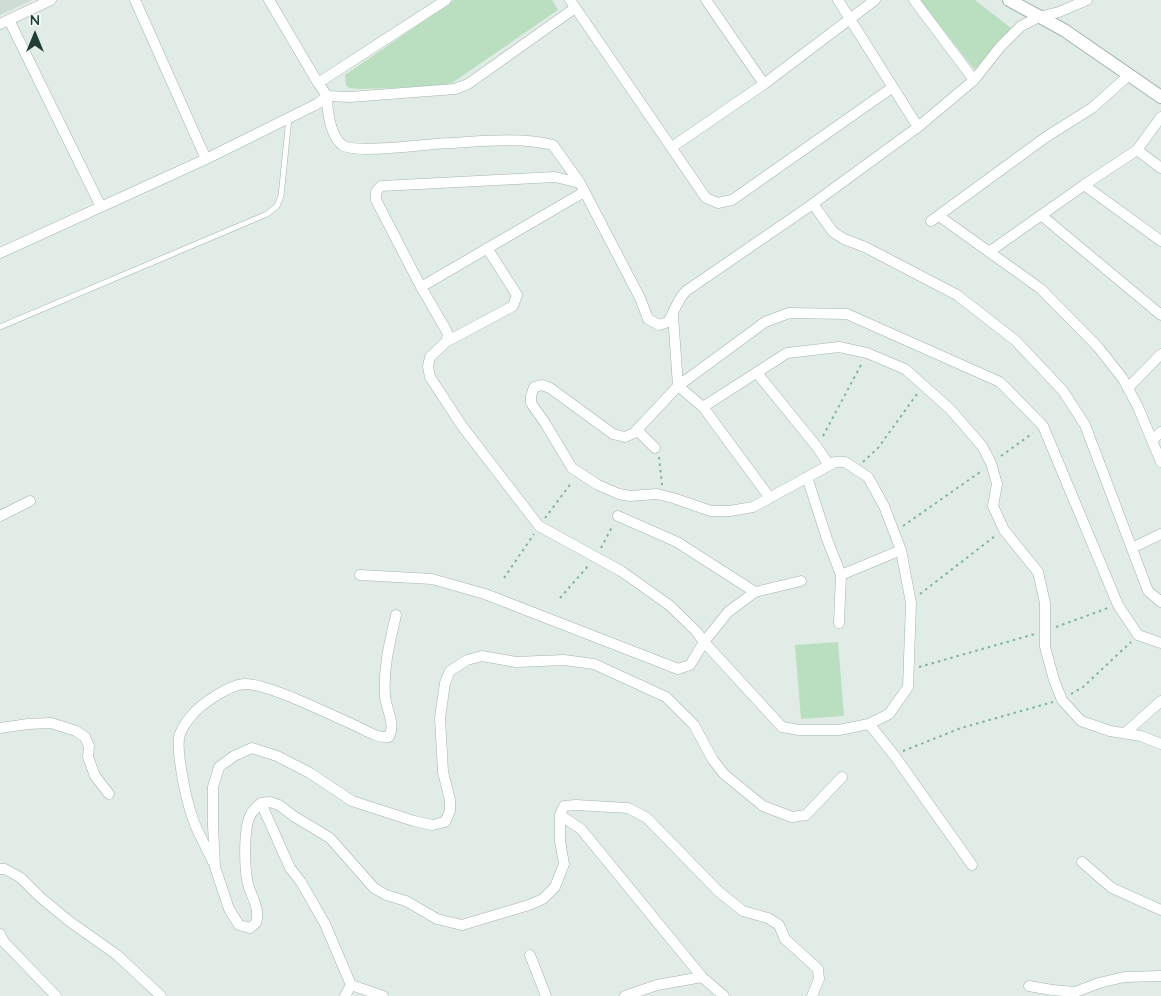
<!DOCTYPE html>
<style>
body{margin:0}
#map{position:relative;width:1161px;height:996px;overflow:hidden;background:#e1ece6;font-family:Quicksand,sans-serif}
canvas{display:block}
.north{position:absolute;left:10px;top:10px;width:50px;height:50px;-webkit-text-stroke:4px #f2f9f5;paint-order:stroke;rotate:0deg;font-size:14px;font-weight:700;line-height:20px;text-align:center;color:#203e34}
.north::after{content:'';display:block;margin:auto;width:18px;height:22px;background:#203e34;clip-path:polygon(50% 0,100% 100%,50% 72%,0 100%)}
</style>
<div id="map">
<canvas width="1161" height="996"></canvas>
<div class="north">N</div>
</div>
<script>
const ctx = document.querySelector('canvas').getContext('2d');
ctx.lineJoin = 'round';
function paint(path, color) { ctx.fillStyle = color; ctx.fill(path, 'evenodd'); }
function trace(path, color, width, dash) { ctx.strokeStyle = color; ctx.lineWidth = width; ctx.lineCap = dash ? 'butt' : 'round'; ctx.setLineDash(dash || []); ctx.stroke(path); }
const built = new Path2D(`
 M0,0H32L0,15Z`);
const green = new Path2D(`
 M454,0H552L558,10L452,83L430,87L358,89L349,88L346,85L345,75Z
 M920,0H975L1011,28L977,68L974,69Z
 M838,642L844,716L801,719L795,645Z`);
const path = new Path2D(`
 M823,436L862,363
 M1001,456L1033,433
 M659,457L662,485
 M863,462L878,448L917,394
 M545,518L572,482
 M903,526L983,470
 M601,548L613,525
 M504,578L534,534
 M920,594L995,536
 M560,598L588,566
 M1056,627L1108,608
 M919,667L1035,634
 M1071,694L1083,687L1131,642
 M903,751L961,728L1053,702`);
const service = new Path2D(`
 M0,327L267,214L277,206L281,196L289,118`);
const minor = new Path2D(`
 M135,0L206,159
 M269,0L318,83L327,96L350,97L455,89L468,84L575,8
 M570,0L706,198L718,203L732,200L893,87
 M706,0L764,84
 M838,0L918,127
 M914,0L974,80
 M9,20L101,207
 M0,24L51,0
 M318,83L446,0
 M327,96C327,110 330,135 342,145C355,155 431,143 451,143C484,141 521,137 553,145L580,183L640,298L648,319L659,325L668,322C675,311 677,300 686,291L807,208L918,127L974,80L1000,47L1021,26L1039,17L1059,12L1087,0
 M672,147L764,84L875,0
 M1137,150L1161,168
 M580,183L555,177L381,186L376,192V200L421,287L446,330L448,335L446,342L430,357L428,366L430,377L462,426L539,526L621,571L669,605L696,631L704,642L782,727L799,730H839L869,724L889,714L908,687L911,603L901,550L884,506L868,477L845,462H835L753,507L730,511H711L673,498L657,494L630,496L619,494L598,485L572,468L545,423L531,403V396L534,387L542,385L550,388L613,434L625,437L634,433L678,386L765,322L789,313L847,314L1000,382L1043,426L1118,605L1138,635L1161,643
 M1084,185L1161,241
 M813,204L833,232L844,239L865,247L957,295L1016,341L1063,391L1085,425L1148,591L1161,602
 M1041,215L1161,315
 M939,216L1041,289L1098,347L1123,379L1138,407L1161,462
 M931,221L1046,137L1092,108L1129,75
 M989,252L1084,185L1137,150L1161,117
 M0,253L206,159L317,104L327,96
 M421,287L584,192
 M673,315L678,386L703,407L787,353L839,347L867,353L905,369L950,409L982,446L991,463L997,484L993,506L1004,530L1038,572L1045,603V647L1054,680L1062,700L1081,721L1110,731L1141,736L1161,744
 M446,342L513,306L517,295L487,248
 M757,373L817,447L829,465
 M1128,388L1161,354
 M703,407L770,498
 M637,430L655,448
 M1152,440L1161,432
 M807,477L827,539L841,575L839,623
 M0,516L30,501
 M618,516L677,542L755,592
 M1132,548L1161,534
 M360,575L432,579L485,594L678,669L690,665L704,642L728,612L755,592L801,581
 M841,575L901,550
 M869,724L894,755L972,865
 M0,728L28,724L51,723L76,731L85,737L89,746L88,757L95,776L109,794
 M1125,733L1161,701
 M261,803L290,868L301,882L325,924L351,985L345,996
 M560,815L581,829L702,977L724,996
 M213,862C206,846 195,829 191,813C186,798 175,748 180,734C182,727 187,721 192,715C201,704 229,685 244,684C265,682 331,715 354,725C366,730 375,738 389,737C396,724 386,709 385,696C383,668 390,641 396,615
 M1082,862L1112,888L1161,910
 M0,869H5L21,878L40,897L69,921L117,955L161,996
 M0,934L4,942L56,996
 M530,955L546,996
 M351,985L383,996
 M1029,986L1052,990L1075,992L1099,983L1124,977L1161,976
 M625,996L657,985L702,977
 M812,996L819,979L818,969L785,939L779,925L768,918L743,911L718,891L647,818L628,808L576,805L564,806L560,815V841L564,864L555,887L543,899L529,905L462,925L437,919L406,901L386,895L374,888L330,838L295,817L279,805L270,802L261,803C258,806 253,810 251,814C243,827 244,873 249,887C253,900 260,909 256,923L250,928L239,925L229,909L215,867L213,825V787L219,767L234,756L252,748L277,756L310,773L352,801L414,821L432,825L445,822L450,811V800L443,772L440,718L445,683L450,671L467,660L482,656L516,662L564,660L594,664L666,697L694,725L713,760L724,774L763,806L792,817L806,815L842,777`);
const tertiary = new Path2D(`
 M1009,0L1064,30L1161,97`);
paint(built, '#cfdcd5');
paint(green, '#b9dfc0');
trace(service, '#a3b4ad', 6);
trace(minor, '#a3b4ad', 11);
trace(tertiary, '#a3b4ad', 14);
trace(path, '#80b29e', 2, [2.5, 4]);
trace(service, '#fff', 5);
trace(minor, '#fff', 10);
trace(tertiary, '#fff', 12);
</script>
